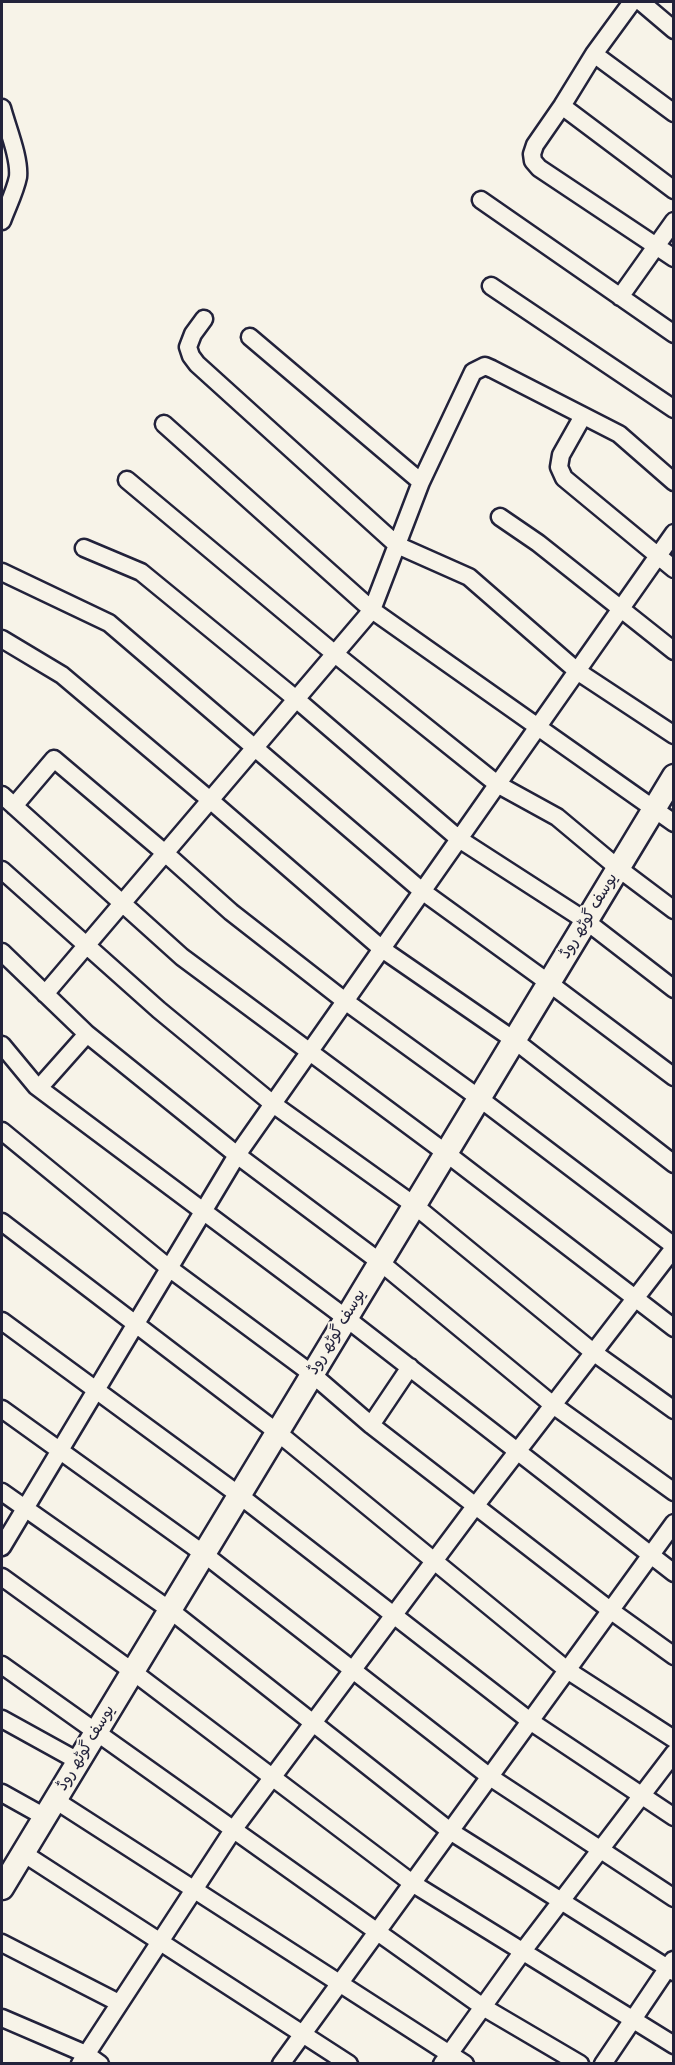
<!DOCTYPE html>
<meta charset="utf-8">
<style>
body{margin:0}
#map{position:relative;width:675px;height:2065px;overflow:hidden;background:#f7f3e8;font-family:Pangolin,sans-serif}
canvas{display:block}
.frame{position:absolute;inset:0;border:3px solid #22223b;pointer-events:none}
</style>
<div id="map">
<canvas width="675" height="2065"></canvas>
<div class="frame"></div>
</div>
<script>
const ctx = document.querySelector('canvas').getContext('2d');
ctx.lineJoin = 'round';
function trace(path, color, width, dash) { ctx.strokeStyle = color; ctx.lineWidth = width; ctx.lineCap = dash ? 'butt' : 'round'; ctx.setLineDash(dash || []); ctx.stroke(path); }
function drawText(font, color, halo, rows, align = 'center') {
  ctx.font = font + ' Pangolin,"Playpen Sans Arabic",sans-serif'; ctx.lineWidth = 4.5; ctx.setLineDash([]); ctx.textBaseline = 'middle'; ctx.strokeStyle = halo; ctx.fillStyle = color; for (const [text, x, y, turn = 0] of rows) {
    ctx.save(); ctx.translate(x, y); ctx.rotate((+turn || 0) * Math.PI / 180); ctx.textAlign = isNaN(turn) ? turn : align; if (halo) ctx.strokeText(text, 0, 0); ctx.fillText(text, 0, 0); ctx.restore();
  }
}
const street = new Path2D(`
 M632,2L594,54L562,106L535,145L532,154L533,161L539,168L674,258
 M641,2L674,30
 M594,54L674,113
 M562,106L674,190
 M2,108C7,127 20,158 18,177C15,192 7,207 2,221
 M481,200L674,334
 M491,286L674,409
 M620,297L674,221
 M204,319L193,334L188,347L191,356L197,364L397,545L469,577L577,671L674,735
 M250,337L421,482
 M583,416L561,455L559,467L564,478L674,569
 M164,424L372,610L674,823
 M127,480L335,654L497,784L557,817L618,868L674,910
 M500,517L538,543L674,651
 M84,548L141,572L296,699L459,839L586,921L674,989
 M2,572L109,623L422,891L549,983L674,1077
 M2,639L62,675L210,800L382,949L514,1040L674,1164
 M2,795L182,957L446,1153L674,1328
 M14,806L54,759L165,853L231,912L345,1001L479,1098L674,1246
 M2,870L159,1010L273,1104L414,1205L593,1352L674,1410
 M2,952L87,1034L237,1155L380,1262L553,1405L674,1492
 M45,994L372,610L421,482L473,372L485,366L492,369L619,434L674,482
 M2,1045L36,1086L346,1318L674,1573
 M39,1088L87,1034
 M2,1131L169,1268L312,1374L371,1425L610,1610L674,1656
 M2,1222L277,1432L567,1670L674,1739
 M2,1321L239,1495L530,1721L674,1817
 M2,1409L204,1554L490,1777L674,1898
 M371,1425L410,1367
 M2,1492L170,1610L450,1831L674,1972
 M2,1547L237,1155L674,533
 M2,1577L132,1671L412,1883L674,2045
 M2,1665L483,2007L580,2064
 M2,1719L78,1761
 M2,1793L45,1817
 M55,1800L465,2064
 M23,1853L349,2064
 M2,1943L119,2003
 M2,2018L86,2054L100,2064
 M80,2064L233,1830L476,1505L674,1248
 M281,2064L674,1523
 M442,2064L523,1951L674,1753
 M603,2064L673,1960`);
const secondary = new Path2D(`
 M2,1888L674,776`);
const streetNames = [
 ["یوسف گوٹھ روڈ",589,916,-59],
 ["یوسف گوٹھ روڈ",337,1332,-59],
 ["یوسف گوٹھ روڈ",86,1748,-59]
];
trace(street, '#22223b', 21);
trace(secondary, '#22223b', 27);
trace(street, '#f7f3e8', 16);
trace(secondary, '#f7f3e8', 22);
drawText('16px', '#22223b', '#f7f3e8', streetNames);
</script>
